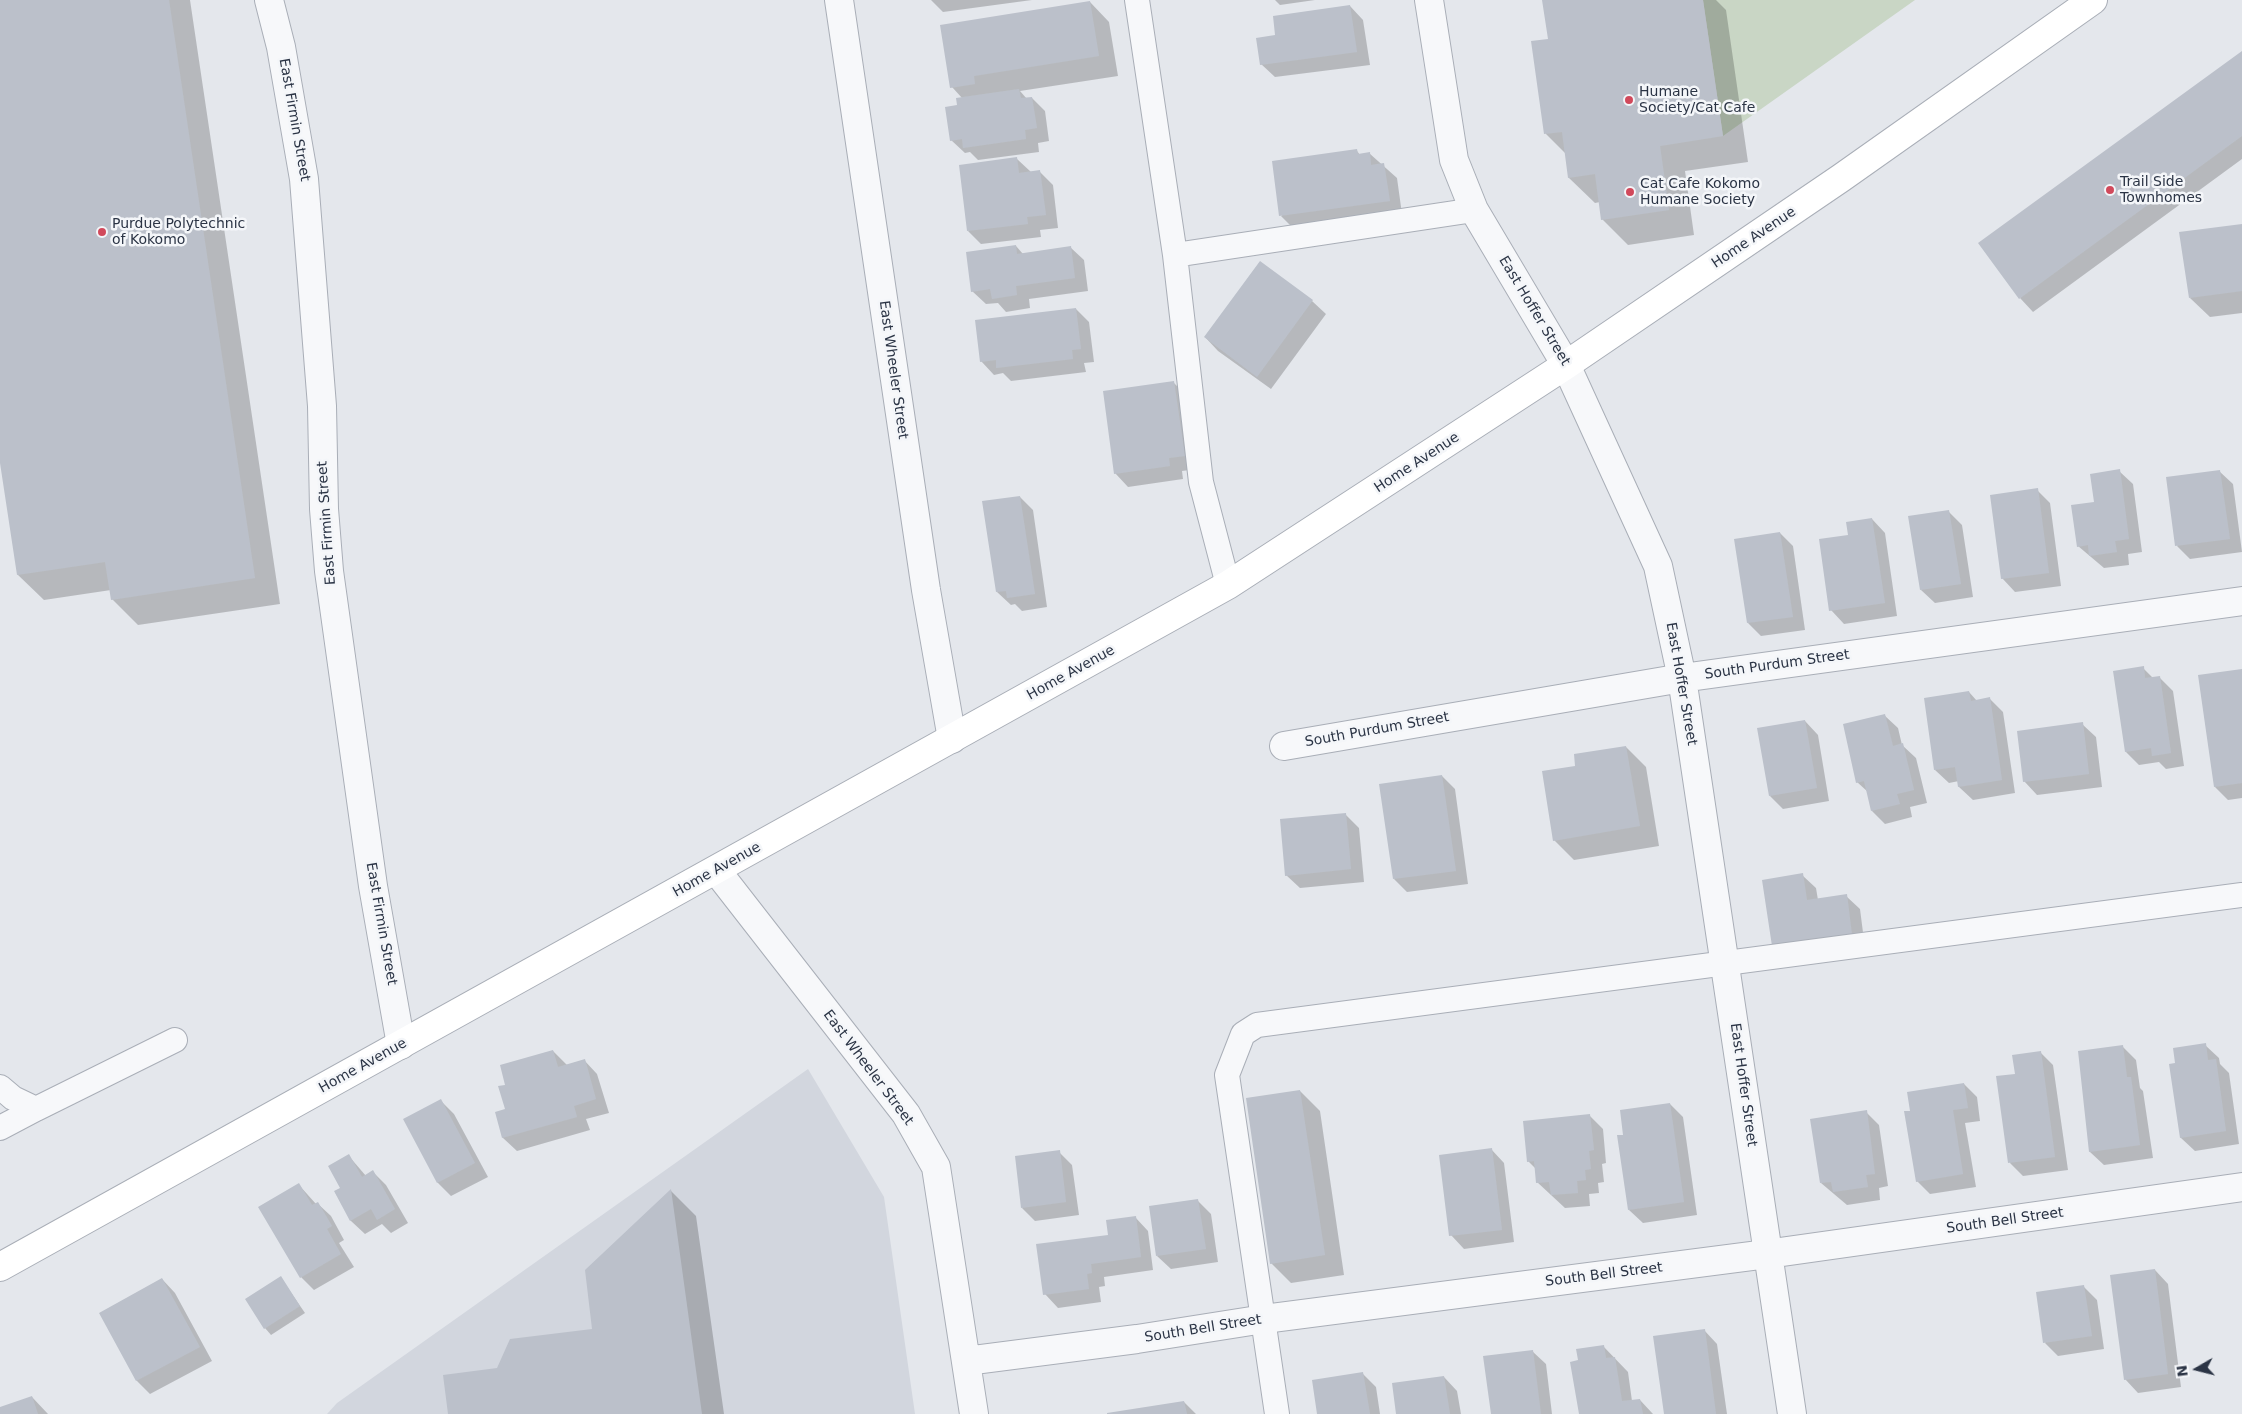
<!DOCTYPE html>
<style>
body{margin:0}
#map{position:relative;width:2242px;height:1414px;overflow:hidden;background:#e4e7ec;font-family:"DejaVu Sans",sans-serif}
canvas{display:block}
.north{position:absolute;left:2172px;top:1344px;width:50px;height:50px;-webkit-text-stroke:4px #f4f6f9;paint-order:stroke;rotate:262deg;font-size:14px;font-weight:700;line-height:20px;text-align:center;color:#2b3445}
.north::after{content:'';display:block;margin:auto;width:18px;height:22px;background:#2b3445;clip-path:polygon(50% 0,100% 100%,50% 72%,0 100%)}
</style>
<div id="map">
<canvas width="2242" height="1414"></canvas>
<div class="north">N</div>
</div>
<script>
const ctx = document.querySelector('canvas').getContext('2d');
ctx.lineJoin = 'round';
function paint(path, color) { ctx.fillStyle = color; ctx.fill(path, 'evenodd'); }
function trace(path, color, width, dash) { ctx.strokeStyle = color; ctx.lineWidth = width; ctx.lineCap = dash ? 'butt' : 'round'; ctx.setLineDash(dash || []); ctx.stroke(path); }
function drawText(font, color, halo, rows, align = 'center') {
  ctx.font = font + ' "DejaVu Sans",sans-serif'; ctx.lineWidth = 5; ctx.setLineDash([]); ctx.textBaseline = 'middle'; ctx.strokeStyle = halo; ctx.fillStyle = color; for (const [text, x, y, turn = 0] of rows) {
    ctx.save(); ctx.translate(x, y); ctx.rotate((+turn || 0) * Math.PI / 180); ctx.textAlign = isNaN(turn) ? turn : align; if (halo) ctx.strokeText(text, 0, 0); ctx.fillText(text, 0, 0); ctx.restore();
  }
}
const built = new Path2D(`
 M808,1069L884,1197L915,1414H327L337,1403Z`);
const green = new Path2D(`
 M1703,0H1915L1723,136Z`);
const shadow = new Path2D(`
 M0,0H190L280,604L138,625L112,599L111,590L44,600L18,575L0,455Z
 M931,0H1032L943,12Z
 M1275,0H1315L1280,5Z
 M1544,0H1716L1726,10L1748,162L1685,171L1694,235L1628,245L1602,219L1600,202L1595,203L1569,178L1566,154L1546,134L1549,40Z
 M1090,2L1109,22L1118,76L1020,91L1027,99L1032,98L1045,111L1049,141L1038,143L1039,152L978,160L970,152L965,153L951,140L958,106L962,98L952,87Z
 M1350,6L1363,20L1370,65L1275,77L1261,64Z
 M2242,52V159L2033,312L2020,298Z
 M1357,151L1360,155L1369,153L1397,178L1402,214L1294,229L1281,216Z
 M1017,159L1031,172L1039,171L1053,185L1058,228L1040,230L1041,237L981,244L968,231Z
 M2242,225V313L2210,317L2190,298Z
 M1016,246L1023,254L1070,247L1084,260L1088,291L1029,299L1030,308L1006,312L998,303L986,304L972,291Z
 M1260,262L1312,301L1326,314L1271,389L1218,351L1205,337Z
 M1076,309L1089,322L1094,362L1084,363L1086,372L1011,381L1003,373L994,375L981,361Z
 M1174,383L1187,396L1197,469L1182,471L1183,479L1128,487L1115,473Z
 M2119,471L2133,484L2142,552L2128,554L2129,565L2104,568L2078,546L2095,503Z
 M2219,471L2233,484L2242,552L2190,559L2177,546Z
 M2037,490L2050,503L2061,586L2015,592L2002,578Z
 M1020,497L1033,510L1047,607L1022,611L1015,604L1011,605L997,592Z
 M1949,512L1962,525L1973,597L1935,603L1921,590Z
 M1872,519L1885,533L1897,616L1844,624L1831,610L1849,536Z
 M1780,533L1793,546L1805,630L1761,636L1748,623Z
 M2143,668L2154,679L2160,678L2173,691L2184,766L2166,769L2159,762L2139,765L2126,752Z
 M2242,670V798L2228,800L2215,787Z
 M1969,692L1977,701L1990,699L2003,712L2015,793L1973,800L1959,787V781L1949,783L1935,770Z
 M1884,715L1898,728L1902,745L1916,758L1927,803L1910,807L1912,817L1885,824L1872,811L1868,792L1857,782Z
 M1805,721L1818,735L1829,801L1783,809L1770,796Z
 M2082,724L2096,737L2102,787L2037,795L2024,781Z
 M1626,747L1646,767L1659,846L1574,860L1554,840L1577,767Z
 M1442,776L1455,789L1468,884L1407,892L1394,879Z
 M1345,814L1359,828L1364,882L1300,888L1286,875Z
 M1802,875L1816,888L1818,900L1846,896L1860,909L1865,948L1787,959Z
 M2205,1045L2219,1058L2220,1064L2229,1073L2239,1144L2195,1151L2181,1138L2177,1064Z
 M2122,1046L2136,1060L2140,1088L2143,1091L2153,1158L2104,1165L2090,1152L2079,1052Z
 M553,1051L567,1065L584,1060L597,1074L609,1113L586,1119L590,1130L517,1151L503,1138L496,1113L506,1110L507,1085Z
 M2040,1052L2053,1065L2068,1170L2023,1176L2010,1163Z
 M1964,1084L1977,1097L1980,1121L1965,1123L1976,1187L1930,1194L1917,1181L1912,1112Z
 M1300,1091L1320,1111L1344,1275L1291,1283L1271,1263Z
 M441,1101L454,1114L488,1177L451,1196L438,1183L405,1120Z
 M1670,1104L1683,1117L1697,1215L1643,1223L1629,1210Z
 M1866,1112L1879,1125L1888,1186L1879,1188L1880,1200L1847,1205L1821,1183Z
 M1589,1115L1603,1129L1606,1163L1602,1164L1604,1182L1598,1183L1599,1193L1589,1194L1590,1206L1565,1208L1537,1182L1536,1169L1528,1161Z
 M1491,1149L1504,1163L1514,1242L1464,1249L1451,1235Z
 M1059,1152L1072,1165L1079,1215L1035,1221L1022,1208Z
 M348,1155L366,1176L373,1172L386,1185L408,1223L391,1233L382,1224L365,1234L351,1221L335,1192L341,1189Z
 M299,1185L316,1204L317,1203L331,1216L344,1240L339,1243L354,1267L314,1290L301,1277Z
 M671,1191L696,1216L724,1414H449L498,1369L593,1330Z
 M1198,1201L1211,1214L1218,1262L1171,1269L1157,1256Z
 M1135,1217L1148,1231L1153,1270L1104,1277L1105,1286L1099,1287L1101,1302L1058,1308L1045,1294L1109,1236Z
 M2155,1270L2168,1284L2181,1387L2138,1393L2125,1379Z
 M281,1278L305,1313L271,1335L265,1328Z
 M162,1279L175,1293L212,1361L150,1394L137,1381L101,1313Z
 M2083,1286L2097,1300L2104,1349L2058,1356L2045,1343Z
 M1704,1330L1717,1344L1727,1414H1665Z
 M1603,1346L1628,1372L1632,1401L1640,1400L1653,1414H1580L1579,1361Z
 M1532,1351L1546,1364L1552,1414H1492Z
 M1363,1374L1376,1387L1380,1414H1319Z
 M1444,1377L1457,1391L1461,1414H1398Z
 M32,1397L48,1414H0V1408Z
 M1184,1402L1196,1414H1109Z`);
const building = new Path2D(`
 M0,0H169L255,578L111,600L105,562L17,575L0,463Z
 M1542,0H1703L1723,136L1660,146L1669,210L1601,220L1595,174L1568,178L1562,132L1544,134L1531,41L1548,39Z
 M1090,1L1099,56L974,76L975,84L950,88L940,25Z
 M1350,5L1357,52L1260,65L1256,38L1275,35L1273,16Z
 M2242,51V136L2019,299L1978,243Z
 M1019,89L1021,98L1032,97L1037,128L1025,130L1026,139L963,148L962,139L950,141L945,107L957,105L956,98Z
 M1357,149L1358,154L1370,152L1371,165L1384,163L1390,201L1279,216L1272,161Z
 M1017,157L1019,173L1040,170L1046,215L1027,217L1028,224L967,231L959,165Z
 M2242,224V291L2189,298L2179,232Z
 M1016,245L1017,254L1071,246L1075,278L1016,286L1017,295L992,299L990,289L971,292L966,252Z
 M1260,261L1313,300L1257,377L1204,337Z
 M1076,308L1081,349L1072,350L1073,359L996,368V360L980,362L975,320Z
 M1174,381L1185,456L1169,458L1170,466L1114,474L1103,391Z
 M2120,469L2129,539L2115,541L2117,552L2089,556L2088,545L2077,547L2071,505L2094,502L2090,474Z
 M2220,470L2230,539L2175,546L2166,477Z
 M2038,488L2049,573L2001,579L1990,495Z
 M1020,496L1035,594L1007,598L1006,591L996,592L982,501Z
 M1949,510L1961,584L1920,590L1908,516Z
 M1872,518L1885,603L1829,611L1819,539L1848,535L1846,522Z
 M1780,532L1793,617L1747,623L1734,539Z
 M2144,666L2145,678L2160,676L2171,753L2152,756L2151,748L2125,752L2113,671Z
 M2242,669V783L2214,787L2198,675Z
 M1969,691L1971,701L1990,697L2002,780L1958,787L1955,767L1934,770L1924,698Z
 M1885,714L1893,746L1903,743L1914,790L1897,794L1900,804L1871,811L1864,781L1856,783L1843,724Z
 M1805,720L1817,788L1769,796L1757,728Z
 M2083,722L2089,774L2023,782L2017,731Z
 M1626,746L1640,826L1553,841L1542,771L1575,766L1574,754Z
 M1442,775L1456,871L1393,879L1379,784Z
 M1346,813L1351,869L1285,876L1280,819Z
 M1803,873L1807,900L1847,894L1852,935L1772,946L1762,880Z
 M2206,1043L2208,1060L2216,1059L2226,1131L2180,1138L2169,1064L2175,1063L2173,1048Z
 M2123,1045L2127,1077H2131L2140,1145L2089,1152L2078,1051Z
 M553,1050L558,1067L585,1059L596,1099L574,1106L577,1117L502,1138L495,1112L505,1109L498,1086L505,1085L500,1065Z
 M2041,1051L2055,1157L2008,1163L1996,1076L2015,1074L2012,1055Z
 M1964,1083L1968,1108L1953,1110L1963,1174L1916,1182L1904,1111H1910L1907,1092Z
 M1300,1090L1325,1255L1270,1264L1246,1098Z
 M441,1099L475,1163L437,1183L403,1119Z
 M1670,1103L1684,1202L1628,1210L1617,1135H1623L1620,1110Z
 M1867,1110L1875,1174L1866,1175L1868,1187L1833,1192L1831,1182L1820,1183L1810,1119Z
 M1590,1114L1594,1150L1589,1151L1591,1169L1585,1170L1586,1180L1577,1181L1578,1193L1551,1195L1549,1182L1536,1183L1534,1161L1527,1162L1523,1121Z
 M1492,1148L1502,1230L1449,1236L1439,1155Z
 M1060,1150L1066,1202L1021,1208L1015,1156Z
 M349,1154L362,1177L373,1170L395,1209L377,1220L371,1209L350,1221L334,1191L340,1188L328,1166Z
 M299,1183L312,1205L318,1202L332,1226L327,1229L341,1254L300,1278L258,1207Z
 M671,1189L702,1414H448L443,1375L497,1368L510,1339L592,1329L585,1270Z
 M1198,1199L1206,1249L1156,1256L1149,1206Z
 M1136,1216L1141,1257L1091,1264L1092,1273L1087,1274L1089,1289L1043,1295L1036,1244L1108,1235L1106,1220Z
 M2155,1269L2168,1374L2124,1380L2110,1275Z
 M281,1276L300,1306L264,1329L245,1299Z
 M162,1278L200,1347L136,1381L99,1313Z
 M2084,1285L2092,1336L2043,1343L2036,1292Z
 M1705,1329L1716,1414H1664L1653,1336Z
 M1604,1345L1606,1358L1615,1357L1622,1401L1640,1399L1643,1414H1579L1570,1362L1578,1360L1576,1349Z
 M1533,1350L1541,1414H1491L1483,1356Z
 M1363,1372L1370,1414H1317L1312,1380Z
 M1444,1376L1450,1414H1396L1392,1383Z
 M32,1396L38,1414H0V1407Z
 M1184,1401L1187,1414H1107V1413Z`);
const service = new Path2D(`
 M1137,0L1175,255L1201,482L1228,585
 M1175,255L1474,210
 M0,1087L13,1098L36,1109L175,1040
 M0,1128L36,1109
 M1277,1414L1227,1075L1243,1034L1257,1025L2242,895`);
const minor = new Path2D(`
 M269,0L281,47L304,179L322,406L324,509L329,571L373,886L401,1045
 M839,0L926,590L952,739
 M1429,0L1454,160L1474,210L1566,365L1658,566L1682,678L1792,1414
 M1284,746L1682,678L2242,601
 M716,870L906,1114L936,1167L974,1414
 M966,1361L1137,1339L1264,1319L1767,1254L2242,1187`);
const secondary = new Path2D(`
 M0,1267L1228,585L1566,365L1841,178L2093,0`);
const markers = [
 [1629,100,5,"#d1495b"],
 [2110,190,5,"#d1495b"],
 [1630,192,5,"#d1495b"],
 [102,232,5,"#d1495b"]
];
const poiNames = [
 ["Humane",1639,92],
 ["Society/Cat Cafe",1639,108],
 ["Trail Side",2120,182],
 ["Townhomes",2120,198],
 ["Cat Cafe Kokomo",1640,184],
 ["Humane Society",1640,200],
 ["Purdue Polytechnic",112,224],
 ["of Kokomo",112,240]
];
const streetNames = [
 ["East Firmin Street",294,120,80],
 ["Home Avenue",1754,238,-34],
 ["East Hoffer Street",1534,311,59],
 ["East Wheeler Street",893,370,82],
 ["Home Avenue",1417,463,-33],
 ["East Firmin Street",327,523,-94],
 ["South Purdum Street",1777,665,-8],
 ["Home Avenue",1071,673,-29],
 ["East Hoffer Street",1681,684,80],
 ["South Purdum Street",1377,730,-10],
 ["Home Avenue",717,870,-29],
 ["East Firmin Street",381,924,80],
 ["Home Avenue",363,1066,-29],
 ["East Wheeler Street",868,1068,53],
 ["East Hoffer Street",1743,1085,82],
 ["South Bell Street",2005,1221,-8],
 ["South Bell Street",1604,1275,-7],
 ["South Bell Street",1203,1329,-9]
];
paint(built, '#d2d6de');
paint(green, '#c9d6c5');
paint(shadow, '#0003');
paint(building, '#bbc0ca');
trace(service, '#a9aeb7', 26);
trace(minor, '#a9aeb7', 30);
trace(secondary, '#a9aeb7', 30);
trace(service, '#f7f8fa', 24);
trace(minor, '#f7f8fa', 28);
trace(secondary, '#fff', 28);
for (const [x, y, r, color] of markers) { const dot = new Path2D(); dot.arc(x, y, r, 0, 2 * Math.PI); ctx.fillStyle = color; ctx.fill(dot); trace(dot, '#f4f6f9', 2); }
drawText('14px', '#2b3445', '#f4f6f9', poiNames, 'left');
drawText('14px', '#2b3445', '#f4f6f9', streetNames);
</script>
